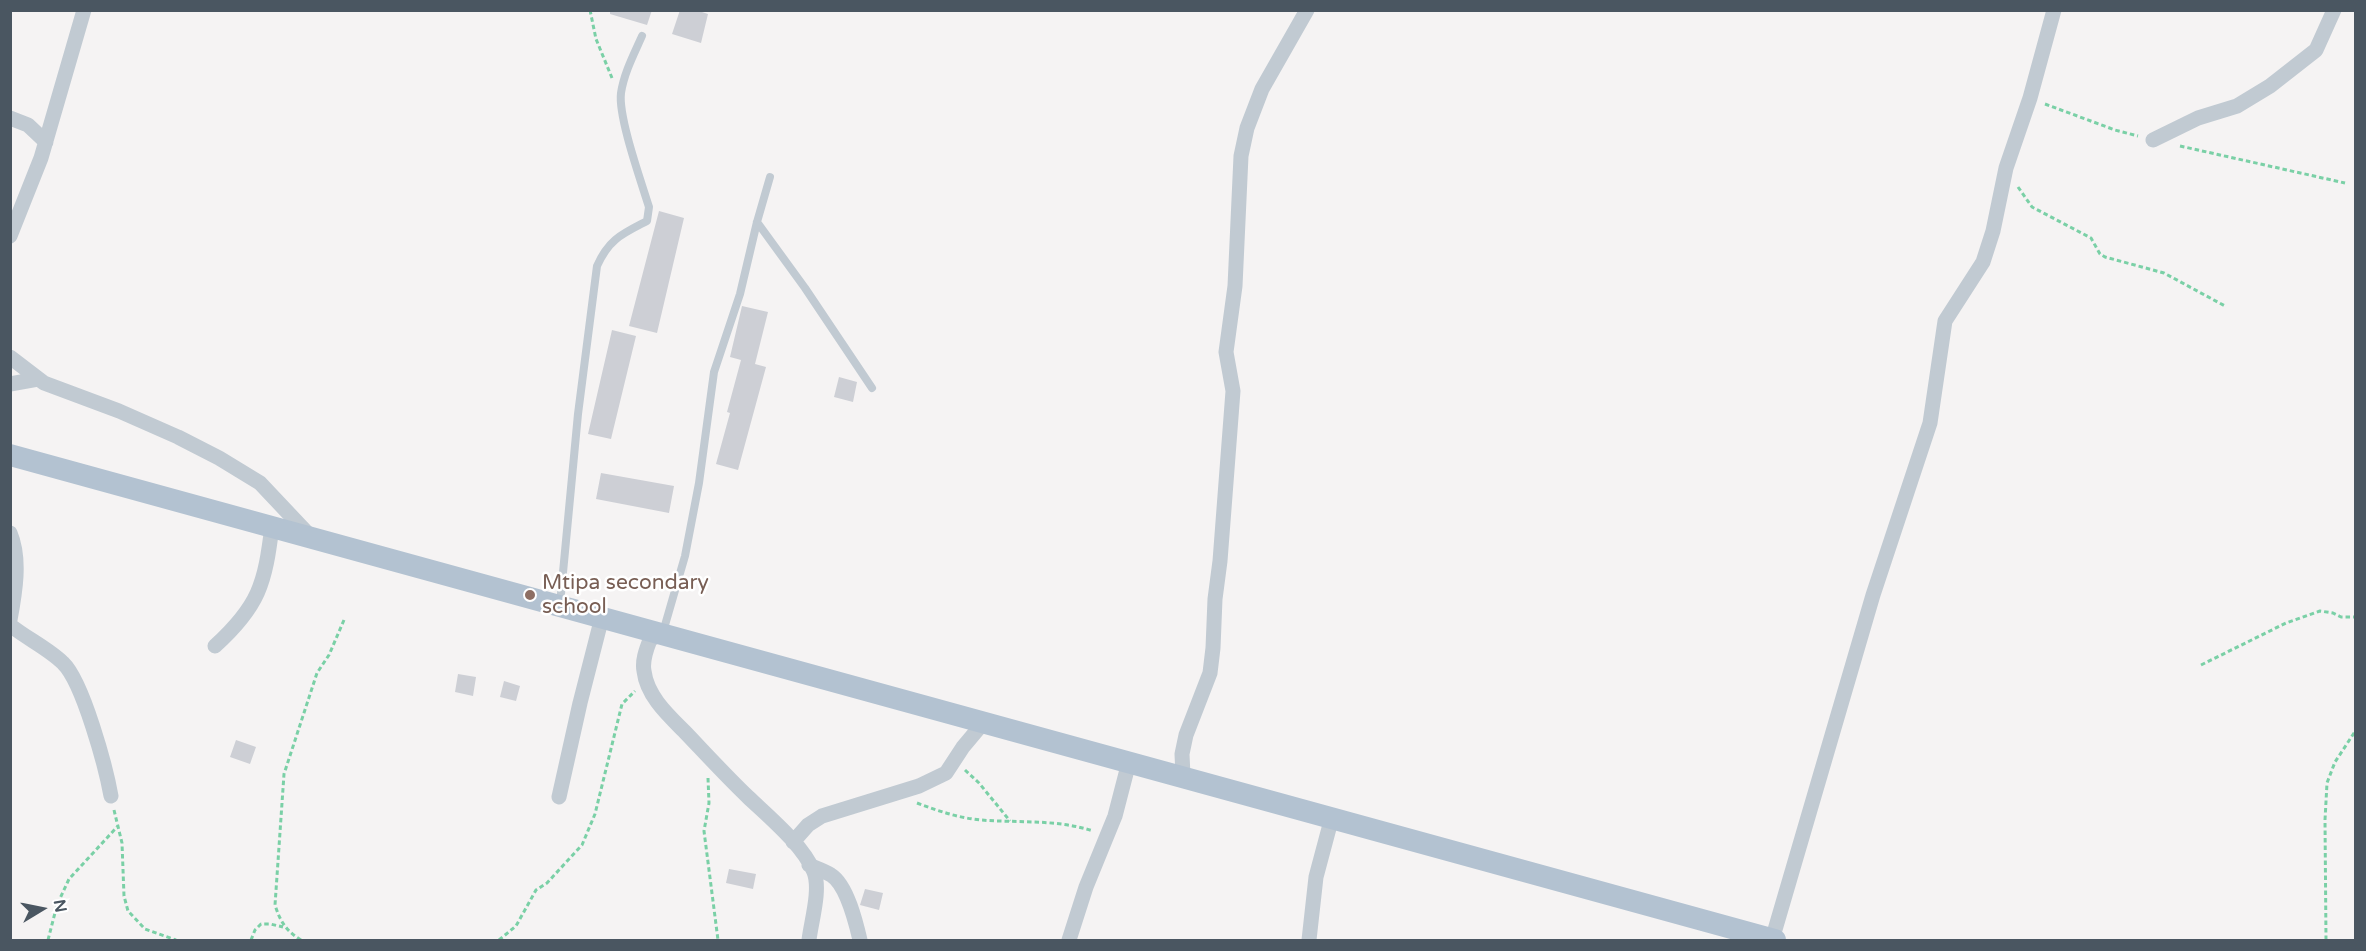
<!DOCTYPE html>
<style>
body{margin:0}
#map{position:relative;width:2366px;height:951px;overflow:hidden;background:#f5f3f3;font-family:"Varela Round",sans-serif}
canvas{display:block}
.frame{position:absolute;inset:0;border:12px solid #4a5661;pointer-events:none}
.north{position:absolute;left:12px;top:879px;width:60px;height:60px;-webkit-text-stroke:4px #fff;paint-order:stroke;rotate:80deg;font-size:16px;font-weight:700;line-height:24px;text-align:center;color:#4a5661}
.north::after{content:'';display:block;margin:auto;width:21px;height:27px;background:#4a5661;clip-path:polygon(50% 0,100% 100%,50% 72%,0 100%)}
</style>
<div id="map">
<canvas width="2366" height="951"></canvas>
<div class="frame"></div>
<div class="north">N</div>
</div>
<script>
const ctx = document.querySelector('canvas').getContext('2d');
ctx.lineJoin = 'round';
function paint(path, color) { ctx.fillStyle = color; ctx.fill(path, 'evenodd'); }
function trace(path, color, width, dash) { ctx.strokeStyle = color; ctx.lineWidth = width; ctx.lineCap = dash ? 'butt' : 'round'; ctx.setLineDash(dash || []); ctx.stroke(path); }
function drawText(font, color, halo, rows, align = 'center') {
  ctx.font = font + ' "Varela Round",sans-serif'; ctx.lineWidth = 5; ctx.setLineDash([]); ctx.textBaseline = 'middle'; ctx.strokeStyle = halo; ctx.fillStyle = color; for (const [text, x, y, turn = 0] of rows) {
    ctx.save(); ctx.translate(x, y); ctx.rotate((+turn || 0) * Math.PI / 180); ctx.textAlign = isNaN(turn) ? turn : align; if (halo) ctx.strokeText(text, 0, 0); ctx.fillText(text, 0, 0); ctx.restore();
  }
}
const building = new Path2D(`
 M610,10H652L647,25L610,14Z
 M680,10H696L708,14L701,43L672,34Z
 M659,211L684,218L657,333L629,326Z
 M742,306L768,312L755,364L766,367L738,470L716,464L730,413L727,412L741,360L730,357Z
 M612,330L636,336L611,439L588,434Z
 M839,377L857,382L853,402L834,397Z
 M601,473L674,486L669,513L596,499Z
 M458,674L476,677L473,696L455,692Z
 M504,681L520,686L516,701L500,697Z
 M236,740L256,747L250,764L230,757Z
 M729,869L756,874L753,889L726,883Z
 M865,889L883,893L879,910L860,905Z`);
const path = new Path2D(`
 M590,10L596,39L612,78
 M2045,104L2115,130L2138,136
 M2180,146L2345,183
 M2018,187L2032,207L2091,238L2100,254L2105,257L2164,273L2225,306
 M2201,665L2286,623L2320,611L2333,613L2341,617H2356
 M965,770L979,783L1010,821
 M708,778L709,803L704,831L718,940
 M917,803C938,811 959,818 981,820C1018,823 1057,819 1093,831
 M114,810L122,843L124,896L128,911L145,929L176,940
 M48,940L57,905L69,879L117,827
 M251,940L255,930L261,924H270L283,927
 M301,940C286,931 280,921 275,905L284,774L317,673L329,655L344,620
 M499,940L516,926L536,890L547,883L582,845L595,814L622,704L635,691
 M2326,940L2325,820L2327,783L2335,762L2356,730`);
const lane = new Path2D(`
 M757,222L805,288L872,388
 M560,604L578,414L597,266C609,239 622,234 647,221L649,207C641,181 618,117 621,93C624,73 634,54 642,36
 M663,632L685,556L699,483L714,372L740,294L757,222L770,177`);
const street = new Path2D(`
 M10,118L28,125L46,142
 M2153,140L2198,118L2237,106L2270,86L2316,50L2334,10
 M10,236L41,158L84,10
 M10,357L44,383L119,411L178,437L219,458L260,483L310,536
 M10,384L38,379
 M10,533C21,559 15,593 10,620
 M10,625C26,638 49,649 63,663C83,682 106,768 111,796
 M661,633L650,640C646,650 642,661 644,671C647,696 668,715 684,731C705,753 726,776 748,797C769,817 803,845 814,872C821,890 811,922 809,940
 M215,646C259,606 265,584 272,526
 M1183,776L1182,754L1186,735L1210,673L1213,648L1215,599L1220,561L1233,391L1226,352L1235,286L1241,156L1247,128L1262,89L1307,10
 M559,797L580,703L602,617
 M793,842L808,825L822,816L919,786L946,773L963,747L984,722
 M809,865C816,868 825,871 831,875C847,885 856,923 860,940
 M1069,940L1086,887L1115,816L1129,762
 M1309,940L1316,877L1332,817
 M1772,940L1873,595L1930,423L1945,321L1983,262L1993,231L2006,168L2030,98L2054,10`);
const primary = new Path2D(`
 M10,455L1775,940`);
const markers = [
 [530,595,6,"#8d6e63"]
];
const educationNames = [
 ["Mtipa secondary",542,583],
 ["school",542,607]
];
paint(building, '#cdcfd5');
trace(path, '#7ad0a6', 3, [4.5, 3]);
trace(lane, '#c1cad2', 8);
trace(street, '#c1cad2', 15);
trace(primary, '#b3c2d1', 22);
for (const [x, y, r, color] of markers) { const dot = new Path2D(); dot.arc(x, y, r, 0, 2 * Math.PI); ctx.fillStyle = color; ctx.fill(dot); trace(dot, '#fff', 2); }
drawText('21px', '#785e54', '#fff', educationNames, 'left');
</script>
